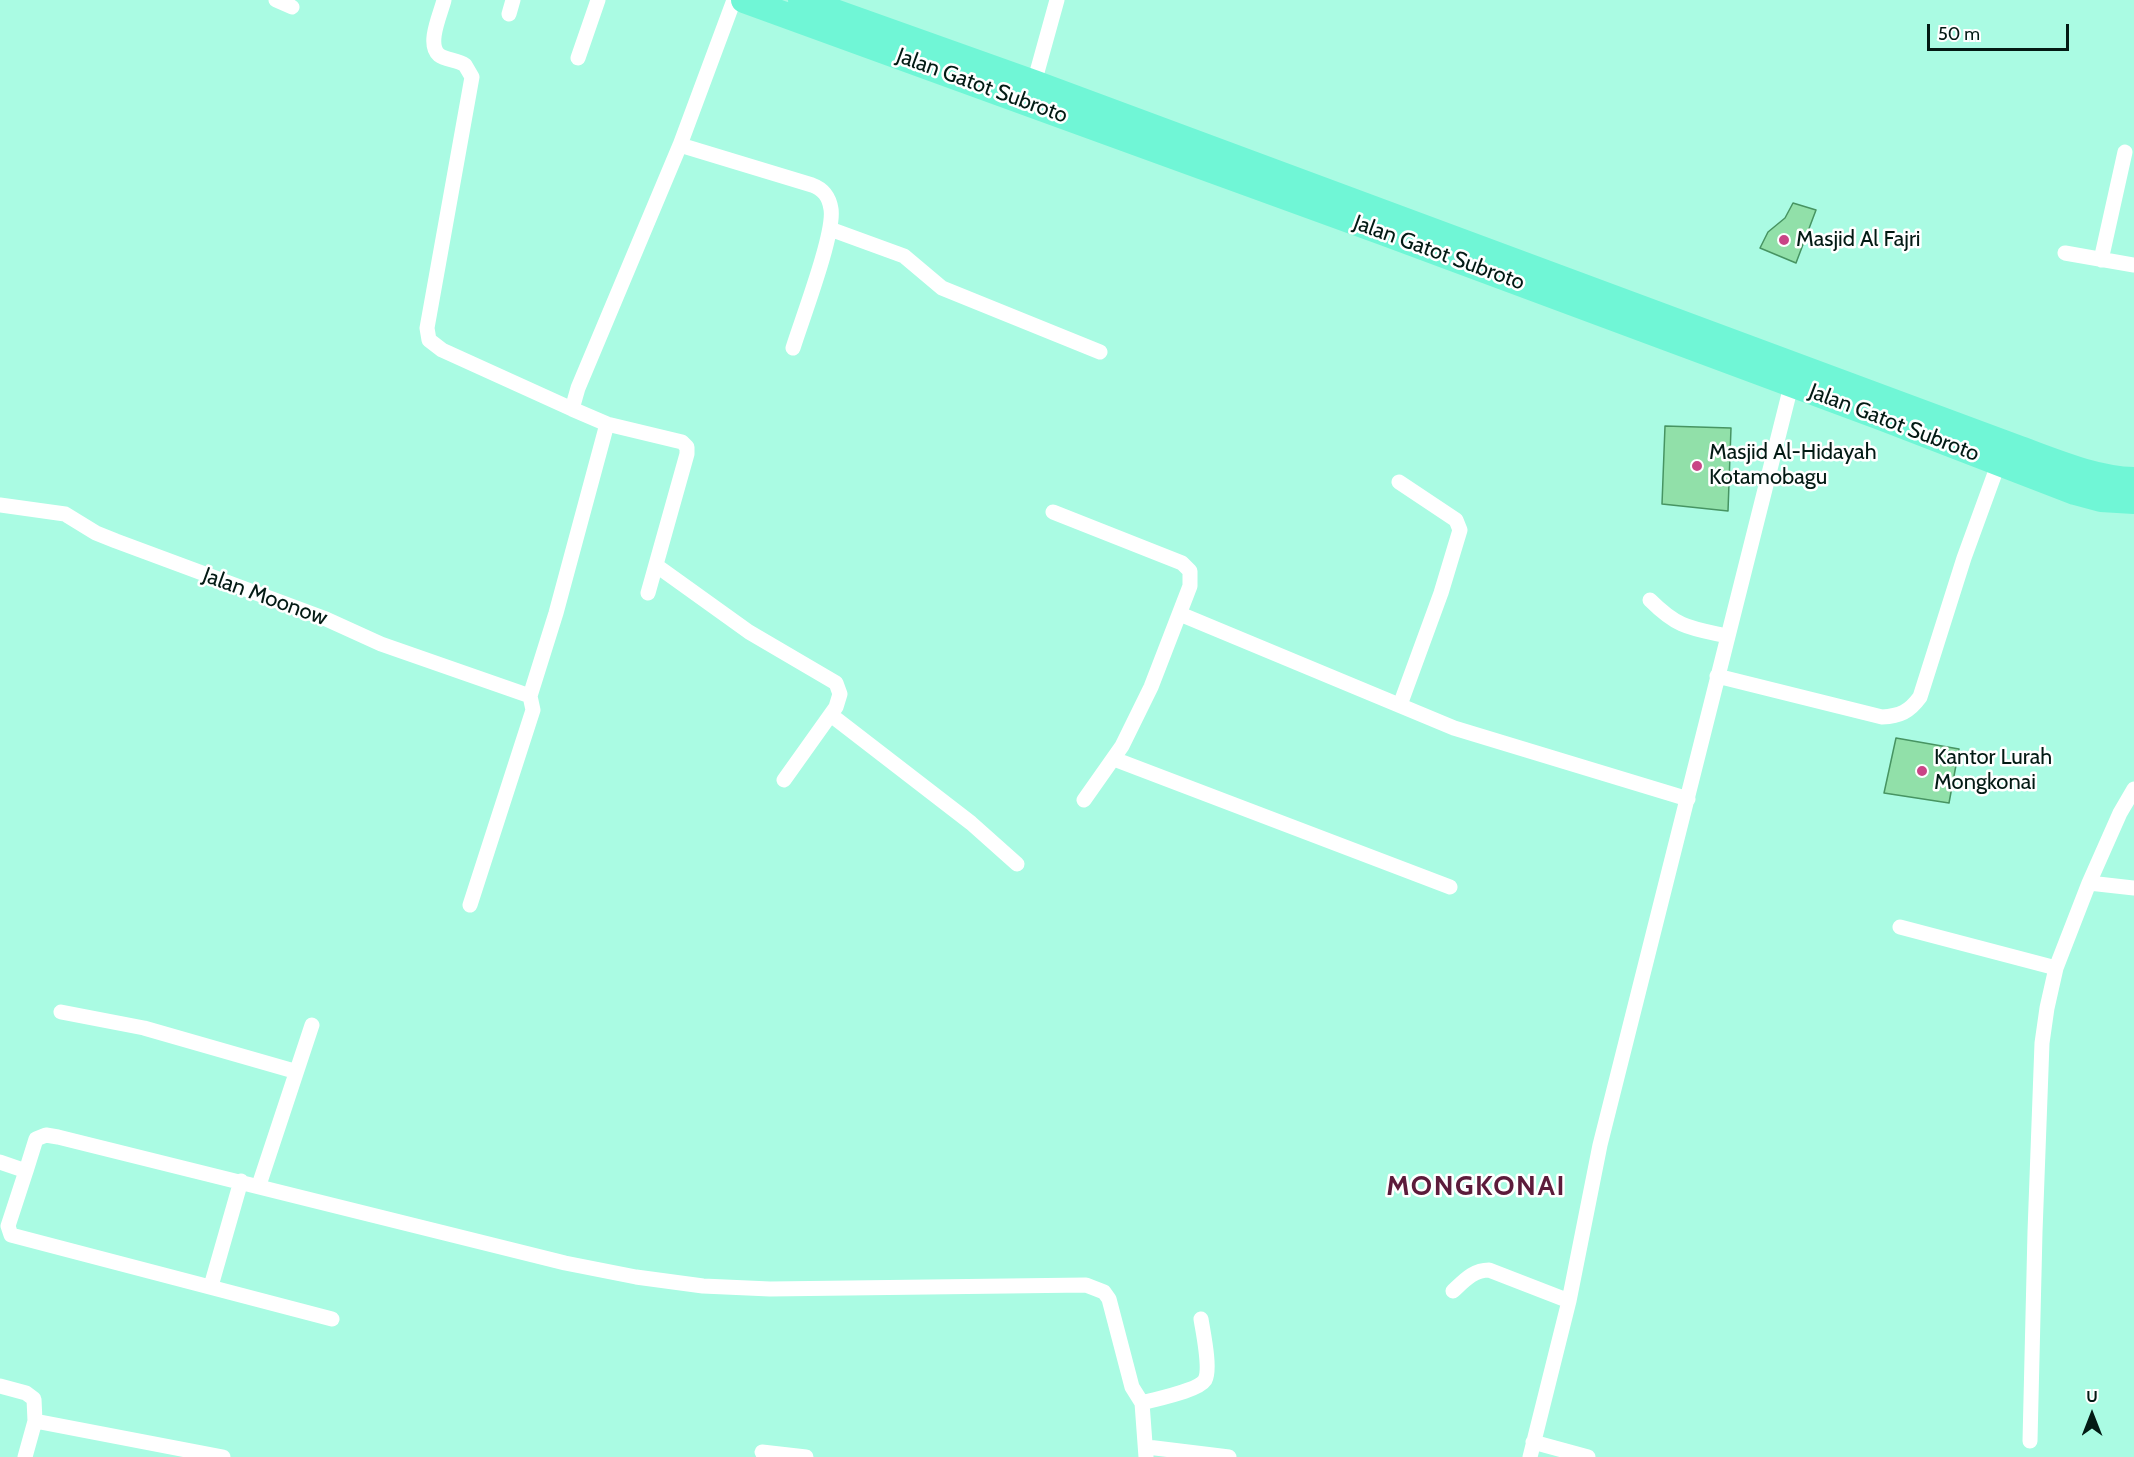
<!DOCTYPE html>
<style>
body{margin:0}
#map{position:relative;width:2134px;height:1457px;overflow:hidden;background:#aafbe3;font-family:Cabin,sans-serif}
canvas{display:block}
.north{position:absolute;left:2062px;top:1385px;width:60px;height:60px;-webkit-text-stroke:4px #fff;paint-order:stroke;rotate:0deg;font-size:16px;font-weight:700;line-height:24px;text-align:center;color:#031a14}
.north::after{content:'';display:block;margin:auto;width:21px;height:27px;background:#031a14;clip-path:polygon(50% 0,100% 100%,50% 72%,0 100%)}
.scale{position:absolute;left:1927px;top:24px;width:142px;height:27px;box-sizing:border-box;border:3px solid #031a14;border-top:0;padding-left:8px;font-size:18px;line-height:21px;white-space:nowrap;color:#031a14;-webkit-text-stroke:4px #fff;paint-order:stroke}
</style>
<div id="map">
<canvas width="2134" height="1457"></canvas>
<div class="north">U</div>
<div class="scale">50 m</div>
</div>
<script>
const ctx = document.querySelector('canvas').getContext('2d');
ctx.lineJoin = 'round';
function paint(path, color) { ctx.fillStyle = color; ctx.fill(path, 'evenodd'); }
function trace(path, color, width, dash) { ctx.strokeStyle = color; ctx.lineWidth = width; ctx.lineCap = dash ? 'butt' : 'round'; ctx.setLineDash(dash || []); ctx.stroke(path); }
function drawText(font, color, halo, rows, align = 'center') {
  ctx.font = font + ' Cabin,sans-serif'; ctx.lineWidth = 5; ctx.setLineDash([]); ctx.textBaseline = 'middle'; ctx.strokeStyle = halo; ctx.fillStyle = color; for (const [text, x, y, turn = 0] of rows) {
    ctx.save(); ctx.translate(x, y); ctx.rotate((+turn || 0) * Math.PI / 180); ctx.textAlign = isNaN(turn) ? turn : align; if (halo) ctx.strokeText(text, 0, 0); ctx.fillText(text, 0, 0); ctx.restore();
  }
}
const building = new Path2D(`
 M1793,203L1816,210L1796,263L1760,248L1768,232L1785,218Z
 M1665,426L1731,428L1728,511L1662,504Z
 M1896,738L1959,749L1949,803L1884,793Z`);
const minor = new Path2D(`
 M276,0L292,7
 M444,0C441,13 426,44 439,55C445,60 458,60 465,65L472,77L427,328L429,340L442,350L572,409
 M509,14L513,0
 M578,58L598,0
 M1034,83L1057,0
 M680,145L812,185C823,189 829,196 831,209C835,233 802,319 793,348
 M830,229L904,256L942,288L1100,352
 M2065,253L2134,265
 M2101,260L2125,152
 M1399,482L1456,520L1460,530L1441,593L1400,705
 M0,505L65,514L96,533L116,541L326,619L381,644L530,696
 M1053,512L1182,563L1190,571V586L1151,687L1122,746L1084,800
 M657,566L749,632L836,683L840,694L836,707L784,780
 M648,593L687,454V447L682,442L607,424L572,409L578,388L680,145L734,0
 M1650,600C1678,628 1690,628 1727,636
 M1180,614L1454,728L1688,799
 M1717,676L1882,717C1900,716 1909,712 1920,697L1964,558L1999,462
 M831,715L971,823L1017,864
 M1114,759L1450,887
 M2089,883L2134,888
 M470,905L533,710L530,696L556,613L607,424
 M1900,927L2056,968
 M61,1012L144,1028L294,1071
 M0,1162L26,1171L8,1226L11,1235L332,1319
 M26,1171L36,1139L46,1135L58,1137L565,1263L636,1277L703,1286L770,1289L1086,1285L1104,1292L1109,1299L1132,1387L1142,1403L1146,1457
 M259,1185L312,1025
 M211,1286L241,1181
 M1453,1291C1464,1281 1473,1270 1489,1270L1569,1301
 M0,1386L26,1393L34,1399L35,1421
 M1142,1403C1155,1399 1198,1391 1205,1380C1211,1369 1203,1332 1201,1319
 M2030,1441L2035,1232L2042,1043L2047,1008L2056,968L2089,883L2120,813L2134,789
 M1533,1442L1588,1457
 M1147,1447L1229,1457
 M762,1452L806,1457
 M25,1457L35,1421L223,1457
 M1530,1457L1569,1301L1600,1145L1793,378`);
const trunk = new Path2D(`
 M744,0L1385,233L1883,418L2075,492L2101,499L2134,501
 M801,0L1034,83L2020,449C2056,462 2095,479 2134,480`);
const markers = [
 [1784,240,6,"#c94486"],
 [1697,466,6,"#c94486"],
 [1922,771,6,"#c94486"]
];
const streetNames = [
 ["Jalan Gatot Subroto",982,86,20],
 ["Jalan Gatot Subroto",1439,253,20],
 ["Jalan Gatot Subroto",1894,423,21],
 ["Jalan Moonow",265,597,20]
];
const poiNames = [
 ["Masjid Al Fajri",1796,240],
 ["Masjid Al-Hidayah",1709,453],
 ["Kotamobagu",1709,478],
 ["Kantor Lurah",1934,758],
 ["Mongkonai",1934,783]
];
const districtNames = [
 ["MONGKONAI",1476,1187]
];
paint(building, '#91e0a9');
trace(building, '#479462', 1.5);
trace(minor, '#fff', 15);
trace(trunk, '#70f6d6', 26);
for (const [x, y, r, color] of markers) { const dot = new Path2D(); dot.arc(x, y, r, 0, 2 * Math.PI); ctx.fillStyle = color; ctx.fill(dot); trace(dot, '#fff', 2); }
drawText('22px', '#031a14', '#fff', streetNames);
drawText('22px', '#031a14', '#fff', poiNames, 'left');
ctx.letterSpacing = '1.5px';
drawText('bold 28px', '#5c1b3b', '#fff', districtNames);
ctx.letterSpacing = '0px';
</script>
